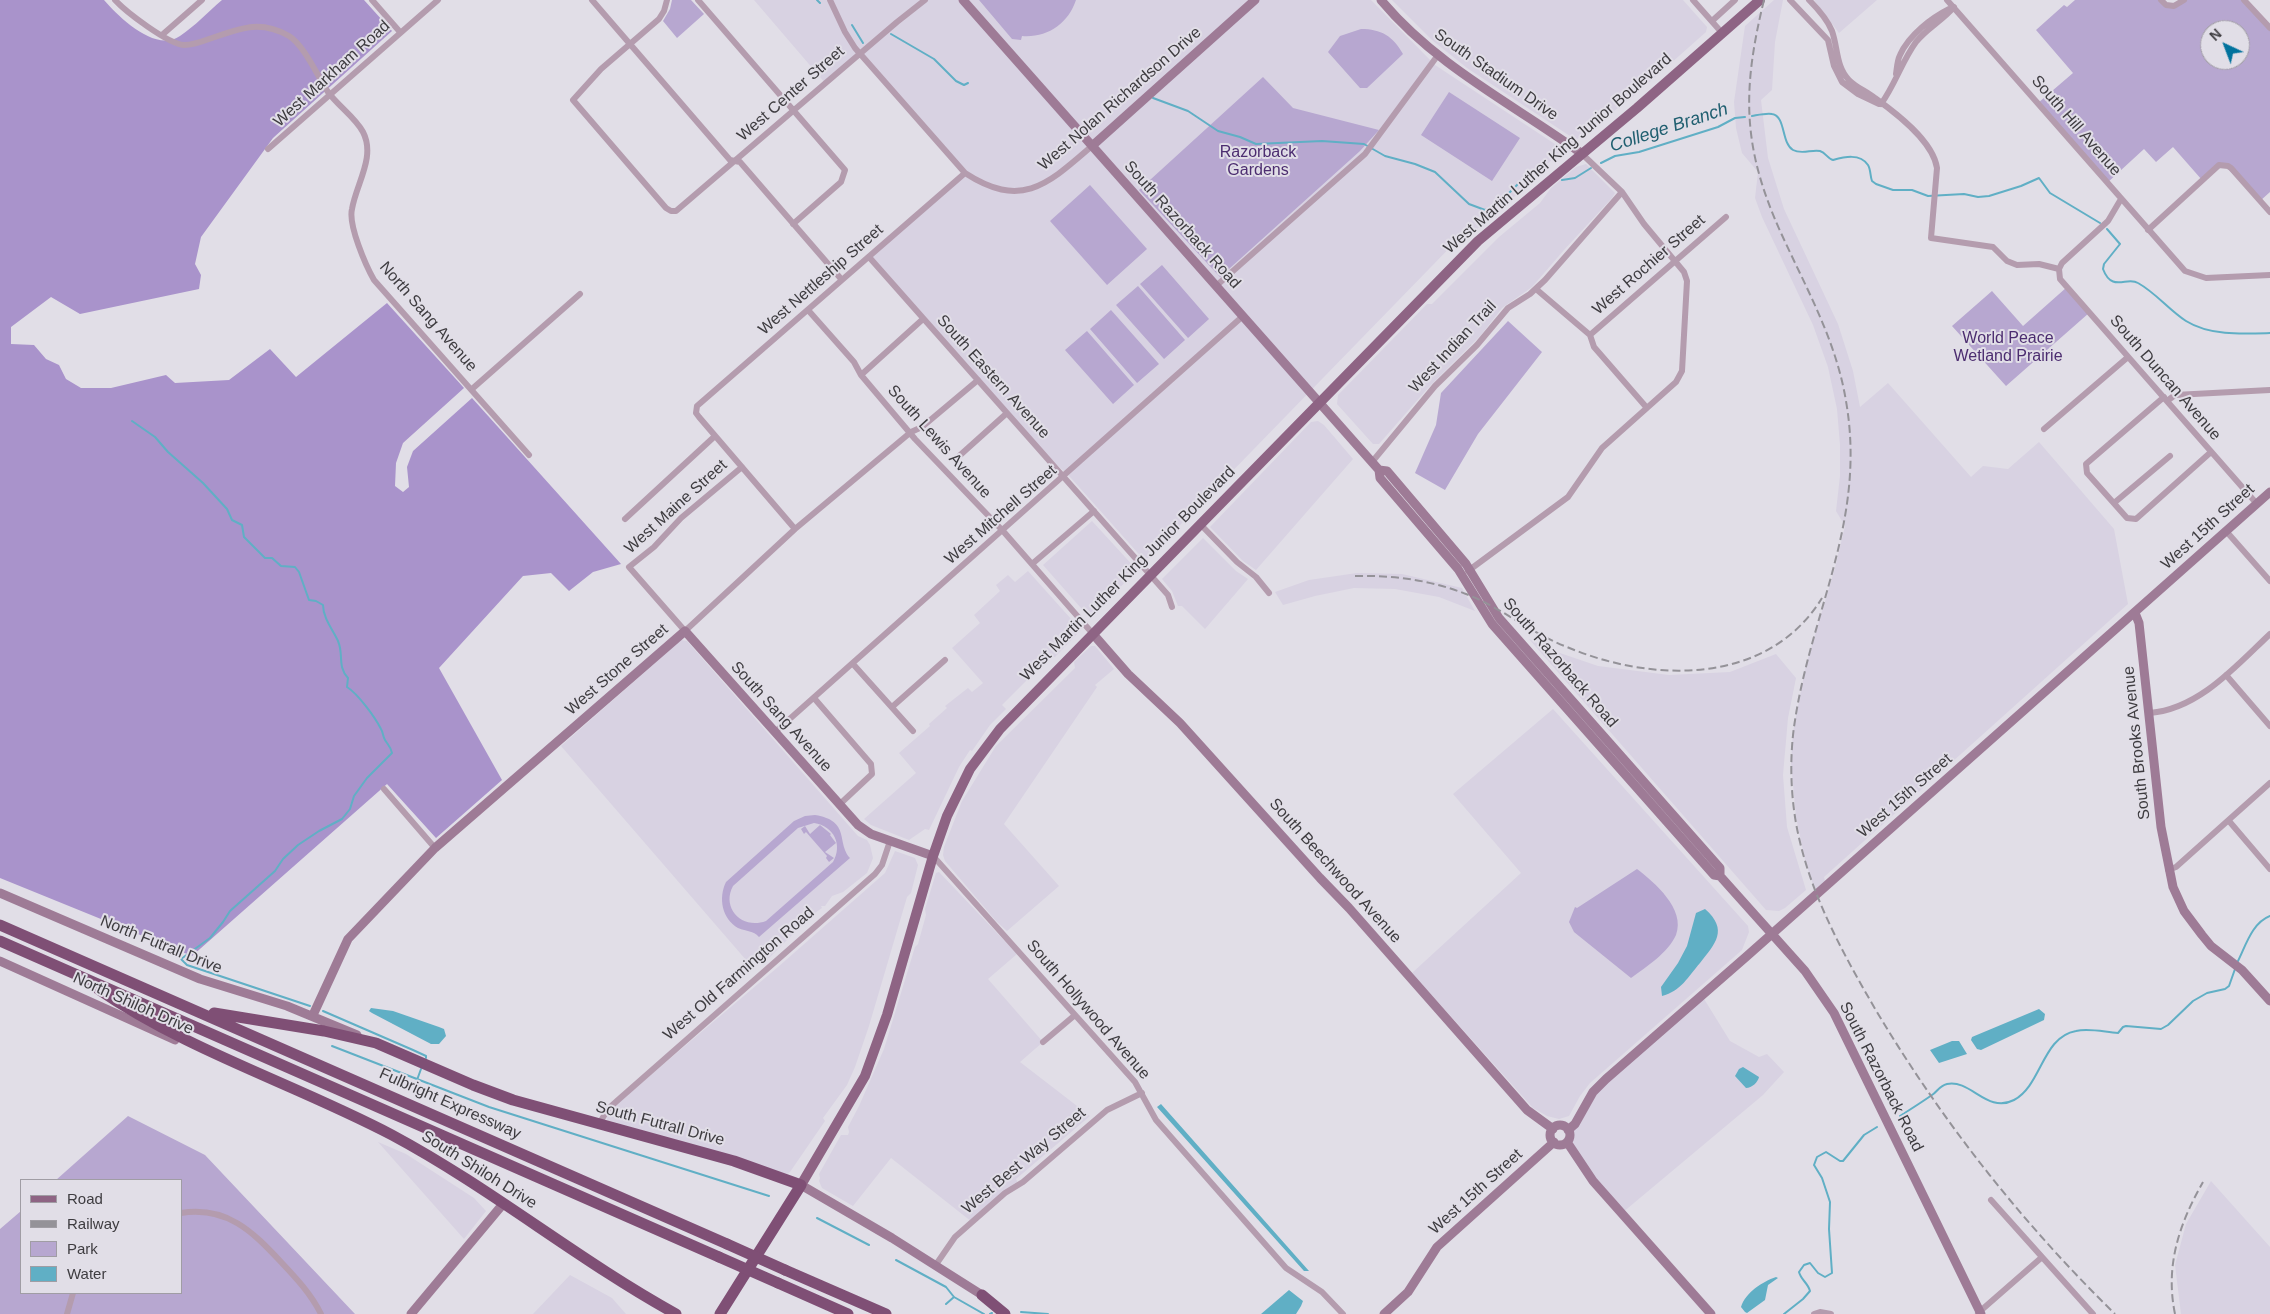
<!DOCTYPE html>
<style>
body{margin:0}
#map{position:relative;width:2270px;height:1314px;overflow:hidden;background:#e1dee7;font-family:Arial,sans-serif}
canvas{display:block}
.legend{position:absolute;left:20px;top:1179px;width:162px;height:115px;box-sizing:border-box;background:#e1dee7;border:1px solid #a09da4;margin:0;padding:6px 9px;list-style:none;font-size:15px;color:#3e3c40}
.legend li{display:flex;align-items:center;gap:10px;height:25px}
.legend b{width:25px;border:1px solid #a09da4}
.north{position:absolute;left:2200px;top:20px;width:50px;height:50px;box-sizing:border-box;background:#e1dee7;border:1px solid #a09da4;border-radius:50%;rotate:317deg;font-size:14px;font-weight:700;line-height:20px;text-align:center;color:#3e3c40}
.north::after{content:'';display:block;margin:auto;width:18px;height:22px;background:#01729d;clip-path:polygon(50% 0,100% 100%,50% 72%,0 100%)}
</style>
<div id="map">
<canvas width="2270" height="1314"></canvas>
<ul class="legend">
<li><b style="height:6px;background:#8e6484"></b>Road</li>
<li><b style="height:6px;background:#949298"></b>Railway</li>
<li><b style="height:14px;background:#b7a7d0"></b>Park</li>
<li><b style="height:14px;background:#60afc5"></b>Water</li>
</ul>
<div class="north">N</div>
</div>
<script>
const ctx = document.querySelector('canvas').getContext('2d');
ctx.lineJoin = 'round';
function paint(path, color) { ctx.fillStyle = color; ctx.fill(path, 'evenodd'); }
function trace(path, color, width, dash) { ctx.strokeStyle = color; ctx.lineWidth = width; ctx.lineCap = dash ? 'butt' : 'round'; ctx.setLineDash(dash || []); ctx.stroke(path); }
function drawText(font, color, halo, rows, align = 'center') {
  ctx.font = font + ' Arial,sans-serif'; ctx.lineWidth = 4; ctx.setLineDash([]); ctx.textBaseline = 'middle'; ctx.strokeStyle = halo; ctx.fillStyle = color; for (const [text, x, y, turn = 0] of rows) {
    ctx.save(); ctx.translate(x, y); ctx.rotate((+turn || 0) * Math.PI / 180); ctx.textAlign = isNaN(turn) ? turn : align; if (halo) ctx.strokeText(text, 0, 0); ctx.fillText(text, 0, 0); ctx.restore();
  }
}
const built = new Path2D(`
 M754,0H1371L1435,65L1564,150L1540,170L1539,175L1475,231L1465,232L1145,561L1071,478L1025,434L869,257L965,173L860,53L826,84Z
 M1392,0H1683L1707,27L1706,32L1635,95L1576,140L1467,68L1432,40Z
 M1774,0H1783L1775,42L1772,90L1761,100L1768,158L1784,209L1838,324L1853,371L1860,407L1888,383L1971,477L1983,466L2008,469L2039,442L2114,529L2128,604L1824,877L1826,886L1816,894L1805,860L1796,817L1791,763L1793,732L1806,665L1835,568L1845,526L1836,511L1840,476V445L1837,409L1828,367L1813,325L1762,217L1755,198L1758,172L1742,153L1736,128L1734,102L1745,26Z
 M1814,0H1877L1839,33Z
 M1586,164L1615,193L1612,198L1564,250L1532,287L1502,308L1481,335L1428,388L1379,444H1373L1337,404L1338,395L1427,304H1432L1499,237L1540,203L1551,188L1576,167Z
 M1318,421L1324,425L1353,459L1256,570L1243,561L1210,527L1311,422Z
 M1092,521L1137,570L1098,610L1088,616L1043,565Z
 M1203,538L1236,571L1248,579L1205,629L1182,606H1178L1172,591L1162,579Z
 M1028,571L1081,630L1055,657H1050L1002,705L1006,709L990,725L972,751L970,750L959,767L929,830L925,829L909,840L871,825L864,819L916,773L899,753L930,726L929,724L947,708L945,706L968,688L972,692L983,683L952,648L980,623L974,615L1000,591L996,585L1008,575L1015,582Z
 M1357,573L1402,574L1462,588L1475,611L1439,597L1395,589L1354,588L1315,596L1283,605L1275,592L1309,580Z
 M1529,639L1554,651L1598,666L1669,675L1730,672L1776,654L1796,678L1788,718L1783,775L1787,827L1806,890L1785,908L1779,911L1766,910Z
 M681,640L687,641L858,836L867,840L870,845L873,858L867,873L843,892L832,896L825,906H821L822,908L812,915L770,957L753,968L561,746Z
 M1091,646H1095L1114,669L1095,685L1097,687L1004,824L1059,886L1007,931L996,921L945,861L943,855L944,847L962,801L996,746L1075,668L1074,662Z
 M1553,709L1748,926L1749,932L1742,950L1590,1083L1580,1096L1569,1116L1559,1119L1547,1116L1533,1108L1412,973L1521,873L1453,794Z
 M895,851L915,858L918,865L911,893L907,897L869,1026L855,1067L847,1085L823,1118L825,1121L790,1172L787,1174L607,1120L606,1116L610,1110L653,1073L778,967L885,873Z
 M939,872L1017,954L988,979L1043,1042L1020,1062L1090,1116L1016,1179L1019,1185L972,1222L891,1158L853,1206L822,1188L819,1181L820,1178L819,1174L841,1135H848L849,1132L848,1127L859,1106L884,1049L915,947L918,944L926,915L925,909L936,873Z
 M1701,994L1730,1041L1759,1057L1767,1054L1784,1072L1763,1095L1622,1213L1593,1181L1569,1139L1570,1133L1584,1104Z
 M378,1142L406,1154L474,1198L486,1211L464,1239Z
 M2211,1181L2270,1247V1314H2181L2175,1265L2186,1224Z
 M570,1275L612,1298L626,1314H533Z`);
const green = new Path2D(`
 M672,0H691L704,14L677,38L663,21L670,9Z
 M979,0H1076C1068,24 1047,38 1022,36L1021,40L1012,39Z
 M2075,0H2161L2166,5L2184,0H2244L2270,28V192L2260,201L2224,165L2202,180L2173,147L2156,162L2144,149L2107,183L2038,103L2073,73L2036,30L2064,5L2067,7ZM2210,30H2240V60H2210Z
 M1361,29C1381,29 1393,36 1403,54L1367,88H1360L1328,52L1340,36Z
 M1263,77L1293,108L1379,130L1360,151L1220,277L1139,190Z
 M1449,92L1520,138L1492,181L1421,135Z
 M1090,185L1147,249L1107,285L1050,221Z
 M1162,265L1209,319L1188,338L1140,284Z
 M1138,286L1185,340L1164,359L1116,305Z
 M2067,287L2089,313L2006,386L1952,326L1992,291L2023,326Z
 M1111,310L1159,364L1137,383L1090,329Z
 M1508,321L1542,352L1478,434L1445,490L1415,473L1436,425L1441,393Z
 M1087,331L1134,385L1113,404L1065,350Z
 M815,815C851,821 836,842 850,858L759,937C753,930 747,932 738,928C722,919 718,898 726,882L794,821L805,816ZM814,823C834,826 843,845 833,862L766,921C742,930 721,908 733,886L798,828Z
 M820,825L831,834L830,835L836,843L825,852L834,858L829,862L826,858L827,856L806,832L804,834L801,829L805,826L810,834Z
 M1637,869C1654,882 1686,909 1676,935C1668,953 1646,967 1631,978L1574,932L1569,922L1575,907L1577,908Z
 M128,1116L205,1155L355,1314H0V1229L21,1211V1293H181V1180H56Z`);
const forest = new Path2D(`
 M0,0H104C119,17 155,53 180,36C195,26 208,12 222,0H364L392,31L273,138L201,237L195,264L201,275L199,289L80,314L51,297L11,327V344L34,345L46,359L59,365L66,379L81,388H111L166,375L175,383L229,380L270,349L296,377L387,303L464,388L403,443L396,463L395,486L403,492L409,487L407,467L413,451L472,398L621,564L593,572L569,591L551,573L523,576L439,668L502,780L436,838L387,784L192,956L0,878Z`);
const water = new Path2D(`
 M1705,909C1729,930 1715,944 1700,963C1688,977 1681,991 1662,996L1661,987L1678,963L1687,946L1696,913Z
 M371,1008L393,1011L439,1027L444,1029L446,1036L439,1044H431L372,1013L369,1011Z
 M2039,1009L2045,1014L2044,1020L1981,1050L1977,1049L1971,1040L1972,1037Z
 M1952,1041H1959L1967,1054L1939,1063L1930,1050Z
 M1743,1067L1759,1077C1758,1082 1752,1088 1746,1088L1735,1076L1739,1069Z
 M1161,1104L1309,1271H1304L1157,1107Z
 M1776,1277L1778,1278L1768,1285L1765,1300L1747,1313L1745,1312L1741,1307C1746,1292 1762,1282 1776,1277Z
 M1289,1290L1303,1301L1301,1306L1296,1314H1261Z`);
const stream = new Path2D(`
 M817,0L820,3
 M852,25L863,43
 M891,34L934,59L956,81L964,85L968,83
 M1153,98L1188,111L1218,131L1240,137L1256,144L1322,141L1364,144L1385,156L1415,164L1435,172L1469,204L1485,210L1491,208L1505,197L1521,181L1536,177
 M1752,116C1758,115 1766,113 1772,114C1786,116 1781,143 1793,150C1802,155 1812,149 1820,151C1826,153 1828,159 1833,160C1844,157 1860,153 1868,165C1871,170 1870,176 1872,181L1876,184L1893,190H1912L1928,196L1964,194L1978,197L1989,196L2021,186L2039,178L2050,193L2100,223
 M1601,163L1615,156L1639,152L1718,127L1735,118L1745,117
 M1562,180L1575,178L1591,168
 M2107,229L2120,244L2104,264L2103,269C2112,293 2127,276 2138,283C2156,293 2169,310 2186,321C2210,336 2243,334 2270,333
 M132,421L155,437L168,452L203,483L227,509L232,520L242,525L244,537L265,558H272L281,566L295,567L299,572L309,600L316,601L323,605C323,618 333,630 338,641C344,655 337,666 348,678L347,687C358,694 375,717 381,729C383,732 383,737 385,740C388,745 391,747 392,753L367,778L354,796L350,809L342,819L319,831L298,845L283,859L275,871L230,911L223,922L210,938L181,959L187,965L310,1006
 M2238,961C2246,945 2252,923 2270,916
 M323,1011L413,1050L426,1056V1058
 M332,1046L489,1107L769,1196
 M417,1080L421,1069
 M1900,1116C1911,1109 1922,1102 1932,1095C1937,1092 1939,1086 1947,1084C1971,1079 1987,1114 2014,1100C2042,1085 2042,1037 2076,1031C2089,1028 2104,1032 2118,1033L2123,1027L2126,1026L2161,1029L2168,1025L2193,1001L2207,993L2225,989L2229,986L2235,969
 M817,1218L869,1245
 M896,1260L946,1287L954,1297L984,1314
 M946,1304L954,1297
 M1021,1312L1048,1314
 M990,1314L992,1313
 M1784,1314L1803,1299L1810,1291C1808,1283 1801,1280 1799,1272L1804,1265L1810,1263L1818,1273L1825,1277L1832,1273L1829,1229L1830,1202L1822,1178L1814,1165L1817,1157L1826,1152L1840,1161H1843L1864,1135L1877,1127`);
const street = new Path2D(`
 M115,0C126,12 168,44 184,45C192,45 201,42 209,39C239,29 259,19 289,36C304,45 318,77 328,92C338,106 355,117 363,132C376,157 356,184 352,209C348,225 366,266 374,280L529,455
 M372,0L400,32
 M592,0L730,160L740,162L842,280
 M667,0L664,11L659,19L601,69L573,100L666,208L671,211H676L897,22L925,0
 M698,0L845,170L841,182L793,224
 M830,0L845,32L855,48L965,173C1022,210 1048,184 1092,146
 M1693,0L1723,34
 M1790,0L1828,40L1834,66L1842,82L1858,94L1879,104
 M1809,0C1818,9 1827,19 1832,31C1838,48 1836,67 1849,80C1857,88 1866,91 1875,98C1896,113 1933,141 1937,168L1931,238L1993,247L2007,261L2017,265L2039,264L2059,269
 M1947,0L2185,271L2206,278L2270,275
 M2161,0L2166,5L2174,6L2184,0
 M2244,0L2270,28
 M1712,21L1735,0
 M162,35L202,0
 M1896,74C1897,68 1897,61 1900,55C1909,35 1931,18 1951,8
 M1881,104C1895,85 1902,61 1916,42C1926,29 1943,20 1954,7
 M268,149L438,0
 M2148,230L2219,165L2228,166L2231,168L2270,212
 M869,257L1168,595L1172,607
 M2059,269L2060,279L2257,504
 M2059,269L2062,263L2108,221L2121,199
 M1216,286L1365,154L1438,55
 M1536,289L1590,335L1594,347L1601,355L1647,408
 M808,310L854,362L861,375L915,439L1003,531L1093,634
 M1590,335L1726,217
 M861,375L923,319
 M472,389L580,294
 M2164,397L2086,464L2087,473L2127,518L2136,519L2211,452
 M2167,401L2175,395L2270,390
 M2044,429L2128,357
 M958,457L1007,413
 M1372,462L1435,386L1477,345L1508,308L1530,294L1545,280L1622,192
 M742,467L681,518L654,547L629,567L685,631L795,529L911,432L922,427L978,380
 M2114,503L2170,456
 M625,519L715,436
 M1200,524L1237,562L1256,577L1269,593
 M795,529L699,417L696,413L697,406L965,173
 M2226,531L2270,581
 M1032,564L1094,511
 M1468,571L1568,497L1602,448L1676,382L1682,371L1687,281L1684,272L1644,224L1622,192L1581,153
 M853,664L913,731
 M2226,675L2270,726
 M814,698L871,764L872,774L840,804
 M892,707L945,660
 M2150,713C2199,709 2236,666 2270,634
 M775,732L1243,316
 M384,789L435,848
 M2229,821L2270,869
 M933,856L1135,1082L1156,1120L1286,1268L1322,1292L1343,1314
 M2168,870L2176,867L2270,783
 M1043,1042L1075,1015
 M599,1124L608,1109L618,1100L875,874L882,865L890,841
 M1991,1200L2093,1314
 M181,1213C227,1206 252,1231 281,1262C297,1279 311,1294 321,1314
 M935,1266L955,1237L1005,1193L1023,1182L1107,1110L1142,1093
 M1978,1313L2041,1258
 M67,1314L73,1293
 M1814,1314L1820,1312L1831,1314`);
const secondary = new Path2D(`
 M963,0L1379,470L1380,478L1458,569L1492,624L1714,875L1720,876L1805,971L1834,1013L1981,1314
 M1381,0C1436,66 1513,104 1581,153
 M1092,146L1255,0
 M1379,470L1387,471L1466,564L1499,618L1720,868V876
 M2135,613L2139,623L2161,827L2173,887L2184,911L2202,935L2211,946L2242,970L2270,1001
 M1093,634L1128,674L1180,723L1320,878L1349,908L1527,1110L1553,1129
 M0,893L200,979L287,1006L357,1035
 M0,961L175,1040
 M313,1015L348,939L435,848L685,631L858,825L871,834L933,856
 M1550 1135a10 10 0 1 1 20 0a10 10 0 1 1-20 0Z
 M1568,1130L1575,1124L1593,1092L1606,1079L1747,956L2270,492
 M1567,1142L1593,1181L1711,1314
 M801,1185L892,1238L982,1295
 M411,1314L503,1204
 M1384,1314L1408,1292L1437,1247L1554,1142`);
const primary = new Path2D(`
 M801,1185L865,1076L887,1015L933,856L947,816L970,769L1000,729L1478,241L1637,108L1760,0`);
const highway = new Path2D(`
 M0,925L727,1244
 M0,941L719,1257
 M98,989C188,1051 295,1084 392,1135C491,1188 578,1260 676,1314
 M214,1013L324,1031L376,1043L473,1085L513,1100L734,1161L801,1185L720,1314
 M785,1270L886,1314
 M778,1283L848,1314
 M982,1295L1005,1314`);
const rail = new Path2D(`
 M1764,0C1742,90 1742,147 1781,233C1806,288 1836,340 1846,401C1867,522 1810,612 1794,727C1789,764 1791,806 1800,842C1814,901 1844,955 1874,1007C1941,1120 2021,1222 2115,1314
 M1355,576C1393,575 1430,580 1466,594C1502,608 1531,633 1567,647C1652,683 1768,686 1822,598
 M2175,1314C2165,1266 2179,1224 2203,1182`);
const highwayBridge = new Path2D(`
 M727,1244L785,1270
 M719,1257L778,1283`);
const streetNames = [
 ["West Markham Road",332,74,-42],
 ["South Stadium Drive",1496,75,35],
 ["West Center Street",791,94,-41],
 ["West Nolan Richardson Drive",1120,99,-41],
 ["South Hill Avenue",2076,126,49],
 ["West Martin Luther King Junior Boulevard",1558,154,-41],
 ["South Razorback Road",1182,225,48],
 ["West Rochier Street",1649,265,-41],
 ["West Nettleship Street",821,280,-41],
 ["North Sang Avenue",428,317,49],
 ["West Indian Trail",1453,347,-47],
 ["South Eastern Avenue",993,377,48],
 ["South Duncan Avenue",2165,378,49],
 ["South Lewis Avenue",939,442,48],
 ["West Maine Street",676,507,-42],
 ["West Mitchell Street",1001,515,-41],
 ["West 15th Street",2208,527,-42],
 ["West Martin Luther King Junior Boulevard",1128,574,-45],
 ["South Razorback Road",1560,663,49],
 ["West Stone Street",617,670,-41],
 ["South Sang Avenue",781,717,48],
 ["South Brooks Avenue",2137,743,-96],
 ["West 15th Street",1905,796,-41],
 ["South Beechwood Avenue",1335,871,48],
 ["North Futrall Drive",161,945,22],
 ["West Old Farmington Road",739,974,-41],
 ["North Shiloh Drive",133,1004,24],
 ["South Hollywood Avenue",1088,1010,49],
 ["South Razorback Road",1881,1077,63],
 ["Fulbright Expressway",450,1104,24],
 ["South Futrall Drive",660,1124,15],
 ["West Best Way Street",1024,1161,-40],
 ["South Shiloh Drive",479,1170,32],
 ["West 15th Street",1476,1192,-42]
];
const parkNames = [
 ["Razorback",1258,153],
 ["Gardens",1258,171],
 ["World Peace",2008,339],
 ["Wetland Prairie",2008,357]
];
const waterNames = [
 ["College Branch",1669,128,-18]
];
paint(built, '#d8d2e2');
paint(green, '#b7a7d0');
paint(forest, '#a993cb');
paint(water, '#60afc5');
trace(stream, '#60afc5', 2);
trace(street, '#b49cae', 6);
trace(secondary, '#9e7b96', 9);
trace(primary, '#8e6484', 10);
trace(highway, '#7f4f75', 11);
trace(rail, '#949298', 2, [8, 4]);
trace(highwayBridge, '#7f4f75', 11);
drawText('16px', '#3e3c40', '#e1dee7', streetNames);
drawText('16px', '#4c2d70', '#e1dee7', parkNames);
drawText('italic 18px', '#205f70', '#e1dee7', waterNames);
</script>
